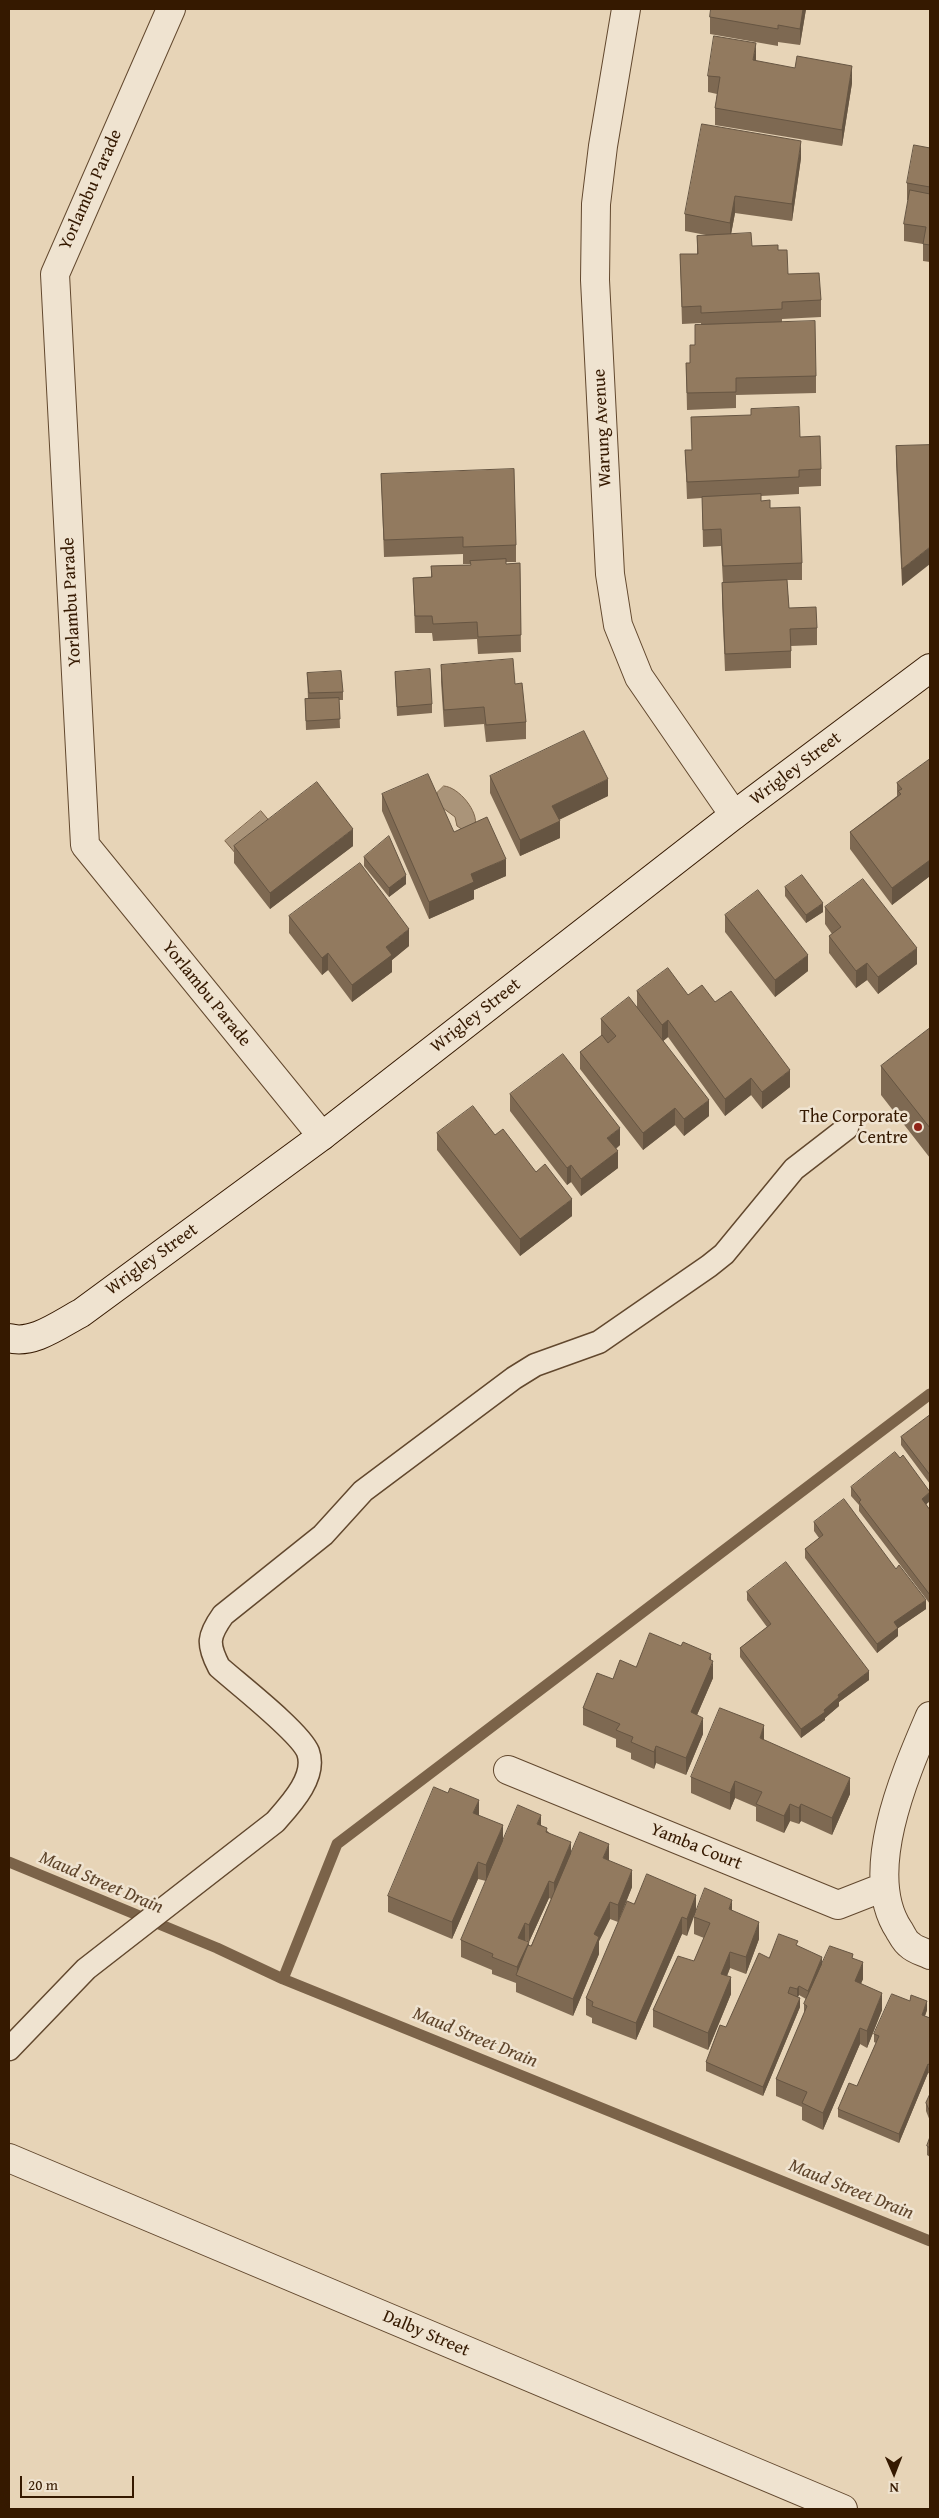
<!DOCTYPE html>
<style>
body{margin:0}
#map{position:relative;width:939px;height:2518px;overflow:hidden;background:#e7d4b7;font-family:"Gentium Book Plus",serif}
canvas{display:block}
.frame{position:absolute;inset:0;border:10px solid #351900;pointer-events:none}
.north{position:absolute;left:869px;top:2448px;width:50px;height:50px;-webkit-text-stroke:4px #efe3d0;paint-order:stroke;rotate:179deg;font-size:14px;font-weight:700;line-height:20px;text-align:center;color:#351900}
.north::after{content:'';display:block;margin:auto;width:18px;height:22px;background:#351900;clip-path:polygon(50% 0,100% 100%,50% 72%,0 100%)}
.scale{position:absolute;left:20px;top:2476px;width:114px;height:22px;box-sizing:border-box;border:2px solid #351900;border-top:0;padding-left:6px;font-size:15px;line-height:18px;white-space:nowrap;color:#351900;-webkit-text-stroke:4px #efe3d0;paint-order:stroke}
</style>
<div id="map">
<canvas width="939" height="2518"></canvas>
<div class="frame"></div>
<div class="north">N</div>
<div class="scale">20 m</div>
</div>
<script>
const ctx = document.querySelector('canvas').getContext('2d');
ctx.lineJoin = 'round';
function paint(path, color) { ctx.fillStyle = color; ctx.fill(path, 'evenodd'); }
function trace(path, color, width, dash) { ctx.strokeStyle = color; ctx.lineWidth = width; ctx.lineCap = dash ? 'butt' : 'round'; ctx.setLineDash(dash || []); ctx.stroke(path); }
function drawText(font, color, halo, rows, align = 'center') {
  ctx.font = font + ' "Gentium Book Plus",serif'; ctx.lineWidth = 5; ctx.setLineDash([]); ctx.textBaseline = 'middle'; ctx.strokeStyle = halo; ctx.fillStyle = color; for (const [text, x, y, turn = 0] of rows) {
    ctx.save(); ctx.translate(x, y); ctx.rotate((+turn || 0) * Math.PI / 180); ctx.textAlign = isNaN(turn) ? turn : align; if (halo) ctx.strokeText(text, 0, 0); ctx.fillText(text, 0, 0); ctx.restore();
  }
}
const water = new Path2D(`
 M444,786C459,787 479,812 475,826L463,830L457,826L455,817L439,805L437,793Z
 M261,811L272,824L236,854L225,841Z`);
const stream = new Path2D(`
 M9,1862L217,1948L283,1979L930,2241
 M283,1979L337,1844L930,1394`);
const lane = new Path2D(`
 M9,2049L86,1969L275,1822C290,1805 317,1777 308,1752C300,1732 238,1684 219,1667C207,1644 208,1636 223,1615L323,1535L363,1491L514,1378L535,1365L599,1342L709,1266L724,1254L794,1169L847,1128`);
const street = new Path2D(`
 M171,9L55,274L85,845L322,1136
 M626,9L603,146L596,204L595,280L610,574L618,625L639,677L734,815
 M930,1716C906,1772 861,1873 899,1930C902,1935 905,1942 910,1945C915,1950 924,1952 930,1955
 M508,1770L838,1905L884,1887
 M9,2158L843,2509`);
const secondary = new Path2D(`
 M9,1338C33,1345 60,1324 81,1313L322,1136L734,815L930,668`);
const wall = new Path2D(`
 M711,9H806L800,45L778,42V46L710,34V17Z
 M756,61L852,83L842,146L715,125V108L717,94L708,92V76Z
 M930,148V262L923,261V244L904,241V224L908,200H907V183Z
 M801,158L792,221L735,213L731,234L752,246L778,250L788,274L821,300V317L782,319V322L816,376V393L736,395V408L687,410L686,363H690L695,345V325H701V323L682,324L680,254H697V236L706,235L685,231V214Z
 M691,417L800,437L821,469V486L799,487V494L761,496V501L770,508L802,563V580H787L789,608L817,628V645L791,646V668L725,671L722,600V583H723L721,546L703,547L702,498L687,499L685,450H692Z
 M930,445L902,586L896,463V446Z
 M381,474L516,545V562H506V564L520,563L521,652L478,654L477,639L433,641L432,633H415L413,578L431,577V566L471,565V564H463V554L384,557Z
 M441,665L515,684L526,722V739L486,742L484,724L444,727L441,682Z
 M395,672L432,704V713L397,716Z
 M307,673L343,692V700H339L340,728L306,730L305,699H308Z
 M930,759V876L892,905L850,849V832L897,796V783Z
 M490,776L608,796L559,820L560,838L520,856L490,793Z
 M382,794L454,832L506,876L474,890V899L429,919L382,811Z
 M234,846H353L270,909L234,863Z
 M364,857L406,884L389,897L364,866Z
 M785,887L823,912L806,923L785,896Z
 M825,907L917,964L878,994L867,980L856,988L829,953V936L832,934L825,924Z
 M725,915L808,971L775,997L725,932Z
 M289,916L409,946L392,960V972L352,1002L328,970L322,975L289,933Z
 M637,991L688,995L715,1002L790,1087L762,1109L751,1095L725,1116L668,1037L663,1041L709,1116L684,1136L675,1125L643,1150L580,1069V1052L601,1036V1019L637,1008Z
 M930,1028V1158L881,1095V1066Z
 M510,1094L620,1145L616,1149L618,1168L581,1196L571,1182L567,1185L510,1111Z
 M437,1133L495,1135L536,1172L572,1216L520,1256L437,1150Z
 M930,1415V1484L901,1445V1437Z
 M851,1487L930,1492V1501L926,1504L930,1510V1604L859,1511V1505L851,1496Z
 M814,1522L926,1609L898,1628V1636L877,1653L805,1558V1549L819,1538L814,1531Z
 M747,1592L869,1680L839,1702V1706L825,1718V1720L801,1738L740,1657V1648L767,1627L747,1600Z
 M711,1660L713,1678L697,1715L703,1734L686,1775L656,1763L654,1769L631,1759V1753L616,1747V1739L583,1725V1708L613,1679L636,1667Z
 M764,1740L850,1794L832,1835L801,1821L799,1824L790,1821L784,1833L756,1821V1807L735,1798L730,1810L691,1793V1777Z
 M479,1816L503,1840L541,1825L571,1853L609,1861L632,1887L618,1922L610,1919L599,1941V1954L573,2016L516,1992V1983L492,1974V1970L461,1957V1940L486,1881L478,1879L452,1939L388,1912V1896ZM549,1898L551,1899L531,1946L529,1945L525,1940L529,1942Z
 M696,1895L687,1936L682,1934L636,2040L592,2023V2018L586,2015V1998L634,1904Z
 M732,1911L759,1939L746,1974L730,1968L727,1976L731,1994L708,2050L653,2027V2010L694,1961L704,1938L694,1934V1917Z
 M798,1946L822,1964L853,1958L863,1979L861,1983L882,2010L867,2048L860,2044L823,2130L802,2120V2107L776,2096V2079L804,2014V2004L806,1999L799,1995L798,1997L800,2007L763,2096L706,2071V2062L769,1958Z
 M927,2010L925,2016L930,2018V2074L928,2073L899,2143L838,2117V2109L857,2086L876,2043L874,2042V2034Z
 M930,2094V2121L926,2111V2103Z
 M930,2137V2157L927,2155V2146Z`);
const shadedWall = new Path2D(`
 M803,9H806L800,45V29Z
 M756,43V60L753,77V60Z
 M852,66V83L842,146V130Z
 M801,141V158L792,221V204Z
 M735,196V213L730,240V223Z
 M930,547V564L902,586V569Z
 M608,779V796L552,823V806Z
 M560,821V838L520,856V840Z
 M353,829V846L270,909V893Z
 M506,859V876L474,890V899L429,919V902L471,874Z
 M930,860V876L892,905V888Z
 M406,875V884L389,897V888Z
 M823,903V912L806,923V915Z
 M409,929V946L392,960V972L352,1002V985L386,947Z
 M917,948V964L878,994V977Z
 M328,953V970L322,975V958Z
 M808,955V971L775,997V980Z
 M867,963V980L856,988V971Z
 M668,1020V1037L662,1042V1025Z
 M790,1070V1087L762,1109V1092Z
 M751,1078V1095L725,1116V1099Z
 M709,1100V1116L684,1136V1119Z
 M675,1108V1125L643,1150V1133Z
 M620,1128V1145L607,1155V1138Z
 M618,1151V1168L581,1196V1179Z
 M571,1165V1182L567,1185V1168Z
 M572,1199V1216L520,1256V1239Z
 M930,1493V1501L922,1508V1499Z
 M926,1600V1609L894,1631V1622Z
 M898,1628V1636L877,1653V1644Z
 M711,1654V1667L713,1661V1678L691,1729V1712Z
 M869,1671V1680L839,1702V1706L825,1718V1720L801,1738V1729L824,1710L838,1695Z
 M703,1718V1734L686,1775V1758Z
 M764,1725V1742L760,1738Z
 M656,1746V1763L654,1769V1752Z
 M850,1778V1794L832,1835V1818Z
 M735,1781V1798L730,1810V1793Z
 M479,1800V1817L473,1813Z
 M790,1804V1821L784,1833V1816Z
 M801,1804V1821L799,1824V1808Z
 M541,1815V1831L537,1824Z
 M503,1825V1842L486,1882V1865Z
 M571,1842V1859L554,1900V1883Z
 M609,1844V1861L603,1858Z
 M478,1862V1879L452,1939V1922Z
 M632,1870V1887L618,1922V1905Z
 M549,1881V1898L529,1942V1925Z
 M696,1895V1911L687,1936V1919Z
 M732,1900V1917L729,1909Z
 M610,1902V1919L599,1941V1954L573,2016V1999L594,1934Z
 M682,1917V1934L636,2040V2023Z
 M759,1922V1939L746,1974V1957Z
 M525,1923V1940L518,1954V1938Z
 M529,1942V1959L517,1976V1967Z
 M730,1952V1968L721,1991V1974Z
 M822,1957V1966L808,2000V1991Z
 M863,1962V1979L855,1998V1981Z
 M731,1977V1994L708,2050V2033Z
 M799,1986V1995L797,1998V1989Z
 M882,1993V2010L867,2048V2031Z
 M800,1998V2007L763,2096V2087Z
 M927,2001V2010L922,2024V2015Z
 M860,2028V2044L823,2130V2113Z
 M928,2064V2073L899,2143V2134Z`);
const building = new Path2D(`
 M711,9H803L800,29L778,25V29L710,17Z
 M714,36L756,43L753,60L795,68L797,56L852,66L842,130L715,108L720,77L708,76Z
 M702,124L801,141L792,204L735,196L730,223L685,214Z
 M914,145L930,148V187L907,183Z
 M910,190L930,194V245L923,244L926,227L904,224Z
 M751,233L752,246L778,245V250H787L788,274L819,273L821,300L782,302V309L701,313V306L682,307L680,254H698L697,236Z
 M815,321L816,376L736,378V392L687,393L686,363H690V345H695V325Z
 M799,407L800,437L820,436L821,469L799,470V477L687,482L685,450H692L691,417L751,415V409Z
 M930,445V547L902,569L896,446Z
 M514,469L516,545L463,547V537L384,540L381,474Z
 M761,494V501L770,500V508L800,507L802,563L723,566L721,529L703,530L702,497Z
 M506,559V564L520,563L521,635L478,637L477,622L433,624L432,616H415L413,578L432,577L431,566L471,565L470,561Z
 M787,580L789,608L816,607L817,628L790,629L791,651L725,654L722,583Z
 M513,659L515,684L522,683L526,722L486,725L484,707L444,710L441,665Z
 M430,669L432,704L397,707L395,672Z
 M341,671L343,692L309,693L307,673Z
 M339,698L340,719L306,721L305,699Z
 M584,731L608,779L552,806L560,821L520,840L490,776Z
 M930,759V860L892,888L850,832L901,794L898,791L902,789L897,783Z
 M428,774L454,832L487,817L506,859L471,874L474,882L429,902L382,794Z
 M317,782L353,829L270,893L234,846Z
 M389,836L406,875L389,888L364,857Z
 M360,863L409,929L386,947L392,955L352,985L328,953L322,958L289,916Z
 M802,875L823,903L806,915L785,887Z
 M863,879L917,948L878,977L867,963L856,971L829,936L841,927L825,907Z
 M758,890L808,955L775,980L725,915Z
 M668,968L688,995L702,985L715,1002L731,991L790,1070L762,1092L751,1078L725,1099L668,1020L662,1025L637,991Z
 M629,997L709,1100L684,1119L675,1108L643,1133L580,1052L602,1035L608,1043L616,1036L601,1019Z
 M930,1028V1128L881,1066Z
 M563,1054L620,1128L607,1138L618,1151L581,1179L571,1165L567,1168L510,1094Z
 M473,1106L495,1135L503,1129L536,1172L545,1164L572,1199L520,1239L437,1133Z
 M930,1415V1475L901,1437Z
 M895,1452L900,1458L903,1455L930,1492L922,1499L930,1510V1595L859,1502L861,1500L851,1487Z
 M844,1499L896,1569L899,1565L926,1600L894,1622L898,1628L877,1644L805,1549L823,1535L814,1522Z
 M786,1562L869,1671L838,1695L839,1697L824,1710L825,1712L801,1729L740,1648L771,1624L747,1592Z
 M650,1633L681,1646L683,1642L711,1654L709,1659L713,1661L691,1712L703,1718L686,1758L656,1746L654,1752L631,1742L633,1737L616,1730L620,1724L583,1708L597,1673L613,1679L620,1660L636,1667Z
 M720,1708L764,1725L760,1738L850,1778L832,1818L801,1804L799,1808L790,1804L784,1816L756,1804L762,1792L735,1781L730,1793L691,1777Z
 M434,1787L448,1793L450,1788L479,1800L473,1813L503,1825L486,1865L478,1862L452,1922L388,1896Z
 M518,1805L541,1815L537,1824L547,1828L546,1832L571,1842L554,1883L549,1881L529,1925L525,1923L518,1938L529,1942L517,1967L492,1957L493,1954L461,1940Z
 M580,1832L609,1844L603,1858L632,1870L618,1905L610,1902L594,1934L599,1937L573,1999L516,1975L528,1945L531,1946Z
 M647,1874L696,1895L687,1919L682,1917L636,2023L592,2006L593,2002L586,1998L627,1901L634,1904Z
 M705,1888L732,1900L729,1909L759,1922L746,1957L730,1952L721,1974L731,1977L708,2033L653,2010L678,1956L694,1961L710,1923L694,1917Z
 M779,1934L798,1941L796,1945L822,1957L808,1991L799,1986L797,1989L790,1987L788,1993L800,1998L763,2087L706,2062L720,2025L726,2027L759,1953L769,1958Z
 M830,1946L853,1954L852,1958L863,1962L855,1981L882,1993L867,2031L860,2028L823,2113L802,2103L807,2092L776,2079L807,2006L804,2004Z
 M892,1994L910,2001L911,1995L927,2001L922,2015L930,2018V2065L928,2064L899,2134L838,2109L849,2083L857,2086L879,2036L874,2034Z
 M930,2094V2112L926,2103Z
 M930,2137V2148L927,2146Z`);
const markers = [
 [918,1127,5,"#8f2418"]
];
const streetNames = [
 ["Yorlambu Parade",91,190,-66],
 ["Warung Avenue",603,428,-93],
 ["Yorlambu Parade",72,602,-93],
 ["Wrigley Street",796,769,-37],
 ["Yorlambu Parade",206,994,51],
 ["Wrigley Street",476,1016,-38],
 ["Wrigley Street",152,1260,-36],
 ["Yamba Court",696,1847,22],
 ["Dalby Street",426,2334,23]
];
const poiNames = [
 ["The Corporate",908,1117],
 ["Centre",908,1138]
];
const waterNames = [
 ["Maud Street Drain",101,1883,23],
 ["Maud Street Drain",475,2038,22],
 ["Maud Street Drain",851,2190,22]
];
paint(water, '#aa9479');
trace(water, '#7b6349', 1);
trace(stream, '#7b6349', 11);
trace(lane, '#62482e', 25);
trace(street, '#62482e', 30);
trace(secondary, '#351900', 30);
trace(lane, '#efe3d0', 22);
trace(street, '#efe3d0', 28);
trace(secondary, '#efe3d0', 28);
paint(wall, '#7e6952');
paint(shadedWall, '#665542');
paint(building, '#927a5f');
trace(building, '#665542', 1);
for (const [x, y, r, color] of markers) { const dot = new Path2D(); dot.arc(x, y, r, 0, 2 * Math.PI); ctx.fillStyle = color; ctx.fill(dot); trace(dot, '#efe3d0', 2); }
drawText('18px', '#351900', '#efe3d0', streetNames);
drawText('18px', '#351900', '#efe3d0', poiNames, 'right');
drawText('italic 19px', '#5e442a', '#efe3d0', waterNames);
</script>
